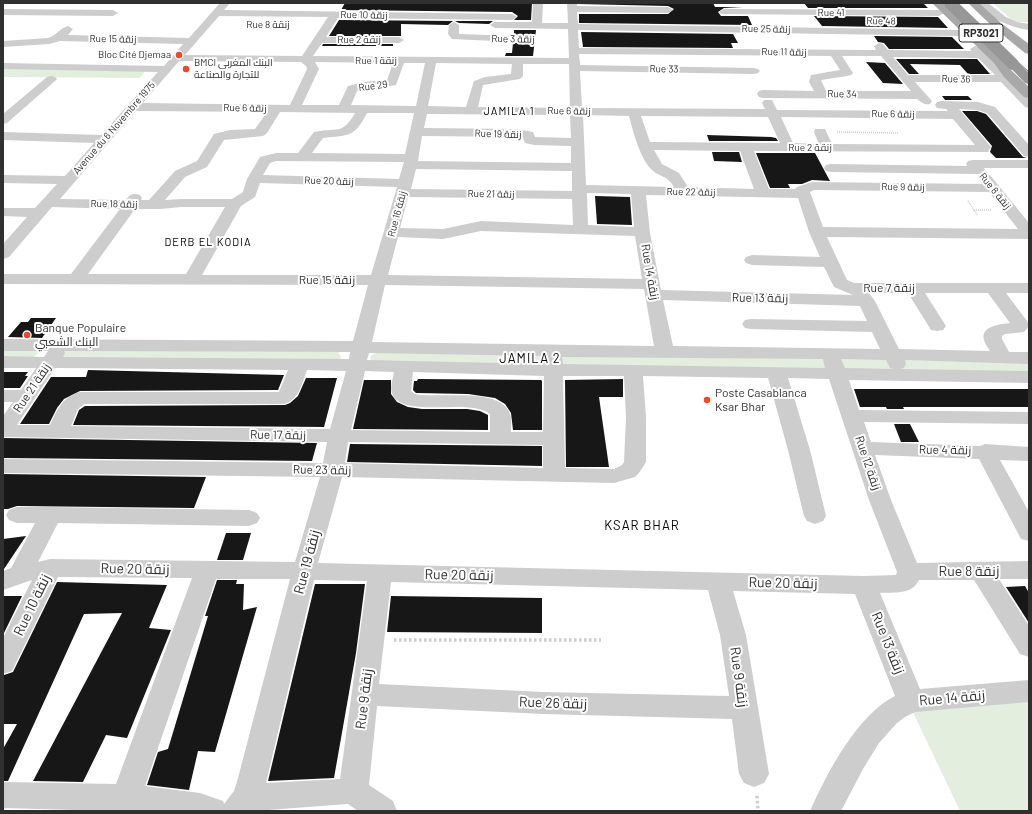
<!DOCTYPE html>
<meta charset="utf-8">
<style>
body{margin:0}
#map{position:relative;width:1032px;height:814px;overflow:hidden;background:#fff;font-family:Barlow,sans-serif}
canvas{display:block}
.frame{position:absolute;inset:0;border:4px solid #303030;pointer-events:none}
</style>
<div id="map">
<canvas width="1032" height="814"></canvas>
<div class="frame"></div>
</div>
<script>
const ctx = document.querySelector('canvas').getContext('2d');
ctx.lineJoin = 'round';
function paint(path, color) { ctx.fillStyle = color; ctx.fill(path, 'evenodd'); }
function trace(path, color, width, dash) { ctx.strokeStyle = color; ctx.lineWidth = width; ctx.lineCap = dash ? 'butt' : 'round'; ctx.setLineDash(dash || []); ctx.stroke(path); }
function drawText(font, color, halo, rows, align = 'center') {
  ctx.font = font + ' Barlow,Cairo,sans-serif'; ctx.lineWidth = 4; ctx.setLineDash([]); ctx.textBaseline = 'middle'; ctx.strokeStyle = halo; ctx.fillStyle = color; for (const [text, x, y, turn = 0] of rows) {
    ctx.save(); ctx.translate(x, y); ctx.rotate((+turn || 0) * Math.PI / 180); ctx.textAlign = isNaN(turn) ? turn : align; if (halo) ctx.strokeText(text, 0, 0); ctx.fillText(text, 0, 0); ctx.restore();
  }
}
const green = new Path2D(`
 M993,3H1029V22H1014Z
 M3,68L146,70L140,78L3,77Z
 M3,347L40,350V352L32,358L3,357Z
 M66,350L338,352L341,357L340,360L65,358L62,356L63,352Z
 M376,353L560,354L1029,362V375L372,361L370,358L372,355Z
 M1029,695V811H960L910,706Z`);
const building = new Path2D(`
 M345,3H532L531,20H514L518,16L512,12L341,10Z
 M669,3H713L715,7H743L724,8L718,12L721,16H748L752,25L579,23V14H668L674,9L668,6L578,4H670Z
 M804,3H923L928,8H808Z
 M814,16L938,17L948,28L822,26Z
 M339,20L453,21L448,25L401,24V36H329Z
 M455,21H493L489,24L459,23Z
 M514,30H536L533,56H505L506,53H512L513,43H518L523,40L518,35L514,34Z
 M581,32L733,34L738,43H731L733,48L583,47Z
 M874,36L952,37L964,49H889L884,43L878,42Z
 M323,44H393V46H322Z
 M896,59H977L990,74H968L960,65L910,64L919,74H909Z
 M866,62L885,63L903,84L883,83Z
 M942,96H968L972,100H945Z
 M962,111H977L986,114L1023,157L1027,158H996L990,152L992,146Z
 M707,135L771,137L776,138L778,141H709Z
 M712,152H739L742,162L714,161Z
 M756,153H815L830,181L812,180L802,184H788L790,188H770Z
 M595,196L630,197L632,225L597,224Z
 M31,318H56L42,338L8,337L21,322H28Z
 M88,370L284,375L278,390L80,391L64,399L57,408L49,424H20L51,377H86Z
 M3,372H28L25,376H28L20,388H3Z
 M306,378H337L324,427L73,425L79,410L85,406L285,405L290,403L298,396Z
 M418,379L541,380L542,381V430H513L511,413L505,404L495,398L468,394L416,393L413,390L414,381H417Z
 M623,379V397H599L609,467H566L565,380Z
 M364,380H391V394L397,402L408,407L422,409H467L480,411L488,415V430L353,429Z
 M854,389H1029V407H903L904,409H887L886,407H860Z
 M894,424H910L919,442H901Z
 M3,438L317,443L312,461L3,458Z
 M350,444L542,446V466L347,462Z
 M3,474L206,477L194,508L17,506L8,509H3Z
 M226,533H251L243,560H217Z
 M26,536L4,569H3V539Z
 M217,580H237L236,584H244L243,610L257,607L215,752L198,751L189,790L147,785L158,752L168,749L208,616H205Z
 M57,582L167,585L149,628L171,630L127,738L106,735L83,782L33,781L122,613L84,614L8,781H3V749L17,724H3V678L4,675L13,672Z
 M315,584H365L356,653L334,778L268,781Z
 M1025,586L1029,593V623L1006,587Z
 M3,596H22L4,633H3Z
 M391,596L542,598V633L387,632Z`);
const pathFar1 = new Path2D(`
 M837,132L898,133
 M968,201L978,216
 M974,210H991`);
const path = new Path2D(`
 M394,640H601
 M757,796L758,811`);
const minor = new Path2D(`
 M220,3H230L224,10L512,14L517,17L512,20L338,18L326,37H399L404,40L399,43H322L313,56L569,58L568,29L495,28L490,25L495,22H532L533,3H543L542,23H568L567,3H577V6L668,7L673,10L668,13L577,12L578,24L958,30L963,33L958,36L578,30L579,48L876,50L874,46L879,43L883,44L888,50L971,51L970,49L975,46L979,47L984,52L997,53L998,55L997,57L990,58L1029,97V108L1025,107L1001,82H915L932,101L930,104C924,105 922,103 917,99L763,98L759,97L757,94L759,91L763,90L814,91L809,82L811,75L840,70L831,56L579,54L580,65L754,68L758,69L760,71L758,73L754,74L580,71L582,108L765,109L762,103L764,100H772L777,110L948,111L946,109L937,108L935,105L937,102L941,101L978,102L995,107L1029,145V157L1024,156L987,113L977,110L959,109L991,147L988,152L754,151L769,189H795L797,187L812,182L982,184L978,178L980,175L985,174L990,175L1029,223V239L827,237L847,280L854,283H1029V293H1006L1027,321L1029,326L1024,332L1005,334L1002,336V339L1009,352H1029V364L905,360L906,364L904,368L900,369L1029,371V383L849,380L859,410L1029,412V424L864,422L871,442L980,446L985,444L1029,447V461L1000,460L1029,512V541L1021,539L979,459L875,455L891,500L917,563L1029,561V579H999L1029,626V657L1020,654L974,580H919C912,595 894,592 880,593L920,689L1029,680V702L915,712L905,717L897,723L879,743L863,769L841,811H810C827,773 857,715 895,696L855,594L733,591L746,635L769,774L764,783L754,787L744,783L739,774L732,719L543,714L377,706L369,785L393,801L397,811H358L348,804L255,811H110L3,808V782L116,784L192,578L58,577L12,671L3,674V638L32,580L3,590V571L11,568L35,523H17L9,520L6,515L9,510L17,507H51L249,510L257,513L260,518L257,523L249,526L58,523L38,562L50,559L295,562L320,477L3,473V459L323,463L327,442L3,437V416L13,402H3V390H21L36,368H3V356L44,357L48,351H3V339L353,341L368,285L3,284V274H71L120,209L52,207L9,257L3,259V244L27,217L3,216V208H35L57,184L3,183V175L65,176L94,143L3,140V132L101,135L158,72L3,69V63L164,66L183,44L60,41L49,44L3,47V41L48,38C57,35 60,28 68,26L73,29L68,35L189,38ZM219,16L328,17L302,56L185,55ZM842,56H881L911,91H826L821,80L847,76L851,75L853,73ZM893,57L978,58L995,75H908ZM179,61L301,62L306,66L307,69L290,105L143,103ZM315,62L393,63L387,80L363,82L348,86L339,105H302L319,69ZM404,63H425L416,106L351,105L357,91L396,85ZM436,63L512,64L511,74L485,77L474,81L466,107L428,106ZM523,64H569L570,108L478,107L483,85L520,79L523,76ZM136,111L267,112L255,129L230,130L214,134L197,161L175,171L149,200H141L142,198L140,195C133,193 130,194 126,200L60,199ZM280,112L355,113C342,136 337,127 314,132L298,153H276L260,157L247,179L243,192L232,199H181L165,200L185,177L207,167L224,140L263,136L267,133ZM367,113H414L405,154L312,153L323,138C349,135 354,138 367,113ZM427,114L570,115L571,138L535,137L533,132L517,129L424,128ZM583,115L629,116C633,131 640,159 652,170C661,178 666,174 674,187L586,185ZM641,116L768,117L780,143L650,142ZM781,117L953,119L975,145L832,144L825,129H815L814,132L819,144L793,143ZM422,136L517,137L523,138L525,143L534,145L571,146V163L418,161ZM654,150L740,151L754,189L688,187L679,173L662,164ZM276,161L404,162L399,179L263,175L270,163ZM416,169L572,171V191L411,189ZM260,183L397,187L371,275H202L241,206L255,197ZM814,190L989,192L1018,229L823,227L810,192ZM587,193L631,194L634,227L588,225ZM646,195L798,198L809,232L820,257L752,255L746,257L744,260L746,263L752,265L824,267L834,287L853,295L661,290L650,233ZM408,197L572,199L573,225L481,221L443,229L400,228ZM181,207H225L186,274H88L135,209H161ZM481,231L635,236L642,279L388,275L398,237L443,239ZM385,285L644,289L654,346L372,342ZM869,293H908L931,330L937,331L943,330L946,326L925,293H988L1010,323C1001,324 980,326 984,340C985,344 988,348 990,351L899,349L875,301ZM663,300L860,306L867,321L751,319L745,320L742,324L745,328L751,329L872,332L880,349L673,346ZM64,351L350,352L349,359L63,357L65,353ZM369,353L544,356V364L367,360ZM562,357L823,359L825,368L563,364ZM841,359L886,360L890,368L894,369L845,368ZM55,368L288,370L279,392H80C63,396 57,410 50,425H17ZM307,370L346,371L330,429L71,426L78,409L84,404H284C299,400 302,383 307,370ZM365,371L394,372C393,378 390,387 392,393C401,420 470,397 490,414V432L351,430ZM413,372L544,376L543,432H511C511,426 512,419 510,414C501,386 437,399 415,394L411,391ZM563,376H624L626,418L624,462L622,465L614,469L565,468ZM643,376L768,378L788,450L804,516L807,521L815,524L823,521L826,516L810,450L788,378L829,379L869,500L897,572L896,575L864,576L318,563L342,477L614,483L635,477L639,473L646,462V418ZM348,442L543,445V468L345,463ZM216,579H290L238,778L234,791L224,804L223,801L200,793L145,786ZM314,580L367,581L340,779L266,783ZM391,582L708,590L720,635L729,696L543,692L379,684Z
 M977,3H988L1006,17L1017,22L1029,24V30C1009,27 990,19 977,3Z
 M3,9L113,10L118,13L113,16L3,15Z
 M724,9L939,10L944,13L939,16L721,14L719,12Z
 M454,22L459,25V34L517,36L522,39L517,42L452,39L448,34L449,25Z
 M51,76L55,77L57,79L55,81L7,123L3,124V114L47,77Z
 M973,160H1029V168H984L985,170L983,173L978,174L831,172L826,171L824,168L826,165L831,164L967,166L966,164L968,161Z`);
const major = new Path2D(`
 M932,3H943L1002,57L1012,71L1029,87V98L1024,97L1004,77L994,63Z
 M968,3H979L1001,23L1029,44V54L1025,53L993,27Z`);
const highway = new Path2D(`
 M1013,60L1017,61L1029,73V84L1025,83L1007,64L1009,61Z`);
const tram = new Path2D(`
 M954,3L1029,72`);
const highwayBridge = new Path2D(`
 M950,3L1013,64`);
const markers = [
 [179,55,4,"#f54725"],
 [186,69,4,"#f54725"],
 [27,335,4,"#f54725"],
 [707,400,4,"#f54725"]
];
const farStreetnames = [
 ["Rue 41",831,13],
 ["Rue 10 زنقة",364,15,1],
 ["Rue 48",881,21,1],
 ["Rue 8 زنقة",268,25],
 ["Rue 25 زنقة",766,29,1],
 ["Rue 15 زنقة",113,39,1],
 ["Rue 3 زنقة",513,39,1],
 ["Rue 2 زنقة",359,40],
 ["Rue 11 زنقة",784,52,1],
 ["Rue 1 زنقة",376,61],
 ["Rue 33",664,69,1],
 ["Rue 36",956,79,1],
 ["Rue 29",373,86,-8],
 ["Rue 34",842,94,1],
 ["Rue 6 زنقة",245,108,1],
 ["Rue 6 زنقة",569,111,1],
 ["Rue 6 زنقة",893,114,1],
 ["Avenue du 6 Novembre 1975",114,128,-49],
 ["Rue 19 زنقة",498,134,2],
 ["Rue 2 زنقة",810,148],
 ["Rue 20 زنقة",329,181,2],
 ["Rue 9 زنقة",903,187,1],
 ["Rue 8 زنقة",995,191,51],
 ["Rue 22 زنقة",691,192,1],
 ["Rue 21 زنقة",491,194,1],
 ["Rue 18 زنقة",114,204,1],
 ["Rue 16 زنقة",397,214,-75]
];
const farPoinames = [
 ["Bloc Cité Djemaa",171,55],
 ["BMCI البنك المغربي",194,63,"left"],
 ["للتجارة والصناعة",194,75,"left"]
];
const shields = [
 [981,33,44]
];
const shieldNames = [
 ["RP3021",981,33]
];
const farNeighbourhoodnames = [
 ["JAMILA 1",509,111],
 ["DERB EL KODIA",208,242]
];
const streetNames = [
 ["Rue 14 زنقة",650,272,80],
 ["Rue 15 زنقة",327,280],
 ["Rue 7 زنقة",889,288],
 ["Rue 13 زنقة",760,298,1],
 ["Rue 21 زنقة",32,388,-56],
 ["Rue 17 زنقة",278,435,1],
 ["Rue 4 زنقة",945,450,1],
 ["Rue 12 زنقة",868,463,71],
 ["Rue 23 زنقة",322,470,1]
];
const poiNames = [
 ["Banque Populaire",35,328],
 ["البنك الشعبي",35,342],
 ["Poste Casablanca",715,393],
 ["Ksar Bhar",715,407]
];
const neighbourhoodNames = [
 ["JAMILA 2",530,359],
 ["KSAR BHAR",642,526]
];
const nearStreetnames = [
 ["Rue 19 زنقة",307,562,-75],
 ["Rue 20 زنقة",135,569,1],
 ["Rue 8 زنقة",969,571],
 ["Rue 20 زنقة",459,575,1],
 ["Rue 20 زنقة",783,583,1],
 ["Rue 10 زنقة",32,605,-64],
 ["Rue 13 زنقة",888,643,68],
 ["Rue 9 زنقة",739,677,82],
 ["Rue 14 زنقة",952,698,-5],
 ["Rue 9 زنقة",364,699,-83],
 ["Rue 26 زنقة",553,703,2]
];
paint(green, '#e3eede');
paint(building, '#171717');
trace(pathFar1, '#cdcdcd', 1.5, [1, 1]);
trace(path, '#cdcdcd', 3.5, [2.5, 2.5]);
paint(minor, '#cdcdcd');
paint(major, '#a8a8a8');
paint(highway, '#979797');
trace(tram, '#858585', 1);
trace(highwayBridge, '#979797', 12);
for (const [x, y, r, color] of markers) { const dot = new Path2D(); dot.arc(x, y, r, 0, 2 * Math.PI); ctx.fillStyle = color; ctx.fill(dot); trace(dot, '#fff', 1.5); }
drawText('10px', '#303030', '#fff', farStreetnames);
drawText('10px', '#303030', '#fff', farPoinames, 'right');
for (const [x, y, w] of shields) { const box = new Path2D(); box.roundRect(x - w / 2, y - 9, w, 18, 3); ctx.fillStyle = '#fff'; ctx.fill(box); trace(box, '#303030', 1); }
drawText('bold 11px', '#303030', null, shieldNames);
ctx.letterSpacing = '1px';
drawText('11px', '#000', '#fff', farNeighbourhoodnames);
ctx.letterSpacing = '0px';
drawText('12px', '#303030', '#fff', streetNames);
drawText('12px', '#303030', '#fff', poiNames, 'left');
ctx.letterSpacing = '1px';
drawText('13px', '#000', '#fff', neighbourhoodNames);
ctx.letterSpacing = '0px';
drawText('14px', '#303030', '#fff', nearStreetnames);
</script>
